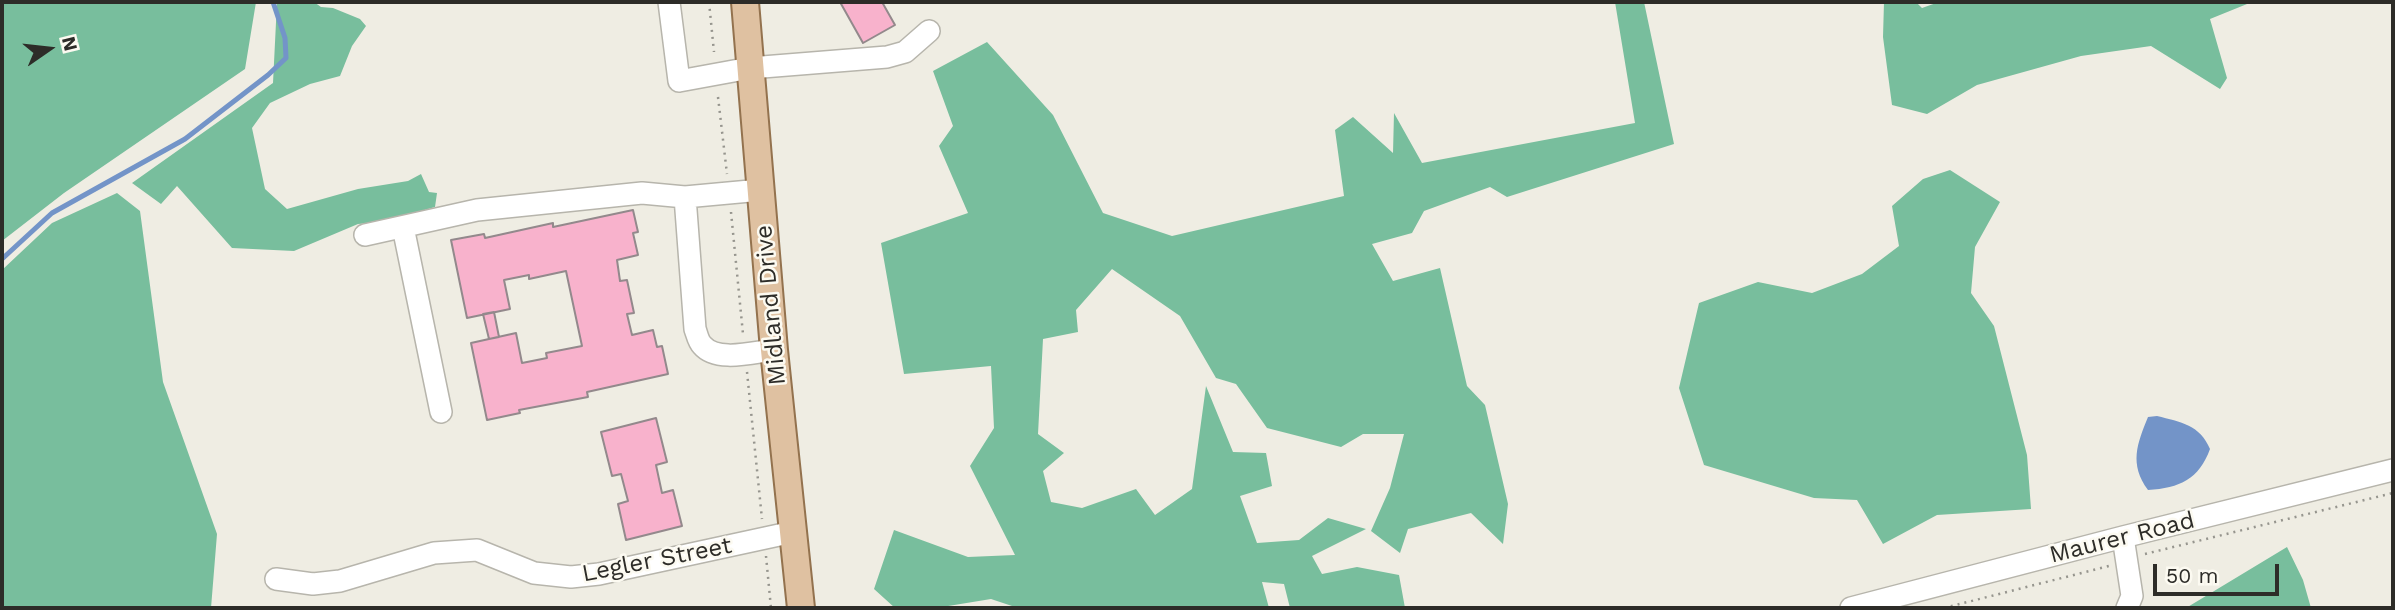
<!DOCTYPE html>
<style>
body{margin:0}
#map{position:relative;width:2395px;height:610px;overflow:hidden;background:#efede3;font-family:"Work Sans",sans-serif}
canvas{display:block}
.frame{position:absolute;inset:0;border:4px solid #2d2c28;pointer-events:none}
.north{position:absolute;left:14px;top:14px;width:70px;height:70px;-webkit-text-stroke:5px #fcfaf1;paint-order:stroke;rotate:76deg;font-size:19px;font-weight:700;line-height:28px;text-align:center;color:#2d2c28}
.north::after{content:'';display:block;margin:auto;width:24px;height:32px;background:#2d2c28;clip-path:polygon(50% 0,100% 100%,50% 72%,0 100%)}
.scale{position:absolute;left:2153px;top:564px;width:126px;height:32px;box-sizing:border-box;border:4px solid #2d2c28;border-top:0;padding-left:9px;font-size:21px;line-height:24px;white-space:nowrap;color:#2d2c28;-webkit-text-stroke:5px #fcfaf1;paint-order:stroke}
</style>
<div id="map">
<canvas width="2395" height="610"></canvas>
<div class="frame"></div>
<div class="north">N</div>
<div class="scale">50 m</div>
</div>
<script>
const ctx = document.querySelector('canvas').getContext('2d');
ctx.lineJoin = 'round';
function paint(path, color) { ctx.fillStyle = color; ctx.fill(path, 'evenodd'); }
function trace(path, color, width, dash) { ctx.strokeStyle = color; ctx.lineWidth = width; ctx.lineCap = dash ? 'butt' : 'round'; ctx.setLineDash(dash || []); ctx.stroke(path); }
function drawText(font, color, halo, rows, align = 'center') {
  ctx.font = font + ' "Work Sans",sans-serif'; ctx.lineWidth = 5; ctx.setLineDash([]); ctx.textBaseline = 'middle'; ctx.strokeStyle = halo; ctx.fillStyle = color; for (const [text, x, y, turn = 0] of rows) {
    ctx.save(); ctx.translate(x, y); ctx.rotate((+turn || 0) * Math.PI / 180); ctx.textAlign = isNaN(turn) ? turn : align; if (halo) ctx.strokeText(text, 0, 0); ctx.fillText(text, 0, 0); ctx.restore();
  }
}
const forest = new Path2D(`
 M2,2H256L245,69L64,193L2,241Z
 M277,2H314L321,7L333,8L360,19L366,26L352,46L340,76L310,84L270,103L252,128L265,189L287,209L358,189L408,181L421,174L429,192L437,193L435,207L384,222L358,224L294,251L232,248L177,186L161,204L132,183L273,83Z
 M1615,2H1644L1674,144L1507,197L1490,187L1424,211L1412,233L1372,244L1393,281L1440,268L1467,386L1485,405L1508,504L1503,544L1471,513L1408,529L1400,553L1371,531L1390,488L1404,434H1363L1341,447L1267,428L1236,384L1216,378L1180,316L1112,269L1076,310L1078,332L1043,339L1038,434L1064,453L1043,471L1051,502L1082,508L1136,489L1155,515L1192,489L1206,386L1233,452L1266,453L1272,486L1240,496L1257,543L1299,540L1328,518L1366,529L1312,556L1322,574L1357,567L1399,575L1405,608H1290L1284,584L1262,582L1269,608H1018L991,599L936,608H895L874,589L894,530L968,557L1015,555L970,466L994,428L991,366L904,374L881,243L968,213L939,146L953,126L933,71L987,42L1053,115L1103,213L1172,236L1344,196L1335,130L1353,117L1393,153L1394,113L1422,163L1635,123Z
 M1884,2H1916L1922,8L1939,2H2252L2210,19L2227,78L2220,89L2151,46L2081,56L1977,85L1927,114L1892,105L1883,37Z
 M1950,170L2000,202L1975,247L1971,293L1994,326L2027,455L2031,509L1937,515L1883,544L1857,500L1814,498L1704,465L1679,388L1699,303L1758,282L1812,293L1862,274L1899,246L1892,206L1923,179Z
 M117,193L140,211L163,382L217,534L211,608H2V270L52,223Z
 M2287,547L2303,580L2311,608H2186Z`);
const water = new Path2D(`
 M2157,416C2181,422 2200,425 2210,449C2199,479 2180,488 2148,490C2129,464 2137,444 2148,417Z`);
const stream = new Path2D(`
 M2,259L52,213L185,139L268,75L286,58L285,38L273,2`);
const building = new Path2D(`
 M838,2H882L895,25L863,43L840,2Z
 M633,210L638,232L633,233L638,255L617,260L620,281L627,280L634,313L627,314L632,335L653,330L657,347L662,346L668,374L587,392L588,397L519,410L520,413L487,420L471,343L516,333L522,363L547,358L546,353L582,346L566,271L529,279V275L504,280L510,309L467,318L451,240L484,234L485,238L553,223V227Z
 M494,312L499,337L489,339L483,314Z
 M656,418L667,462L656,465L662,493L673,490L682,526L626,540L618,504L628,501L621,474L612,476L601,432Z`);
const path = new Path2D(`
 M709,2L714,52
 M718,97L727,174
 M731,212L743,334
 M747,372L762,519
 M2145,554L2393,493
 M766,556L771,608
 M1944,608L2109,566`);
const minor = new Path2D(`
 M669,2L679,81L750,68L887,57L905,52L929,31
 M685,197L695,329C697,334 698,341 702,345C717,363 754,352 774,350
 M403,227L441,412
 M365,235L477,210L642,193L685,197L761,190
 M2123,537L2132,596L2127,608
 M276,579L313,584L340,581L434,553L477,550L534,573L571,577L599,574L793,532
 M1851,608L2123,537L2393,470`);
const major = new Path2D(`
 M745,2L774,350L801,608`);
const streetNames = [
 ["Midland Drive",771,305,-95],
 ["Maurer Road",2122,538,-14],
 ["Legler Street",657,560,-11]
];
paint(forest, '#78be9d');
paint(water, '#7394c8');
trace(stream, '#7394c8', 5);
paint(building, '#f8b2cc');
trace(building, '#93898c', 2);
trace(minor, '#b7b5ac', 24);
trace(major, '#93724e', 30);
trace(path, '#96958e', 2.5, [2, 5]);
trace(minor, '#fff', 21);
trace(major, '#dfc1a1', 26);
drawText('24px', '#2d2c28', '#fcfaf1', streetNames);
</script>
